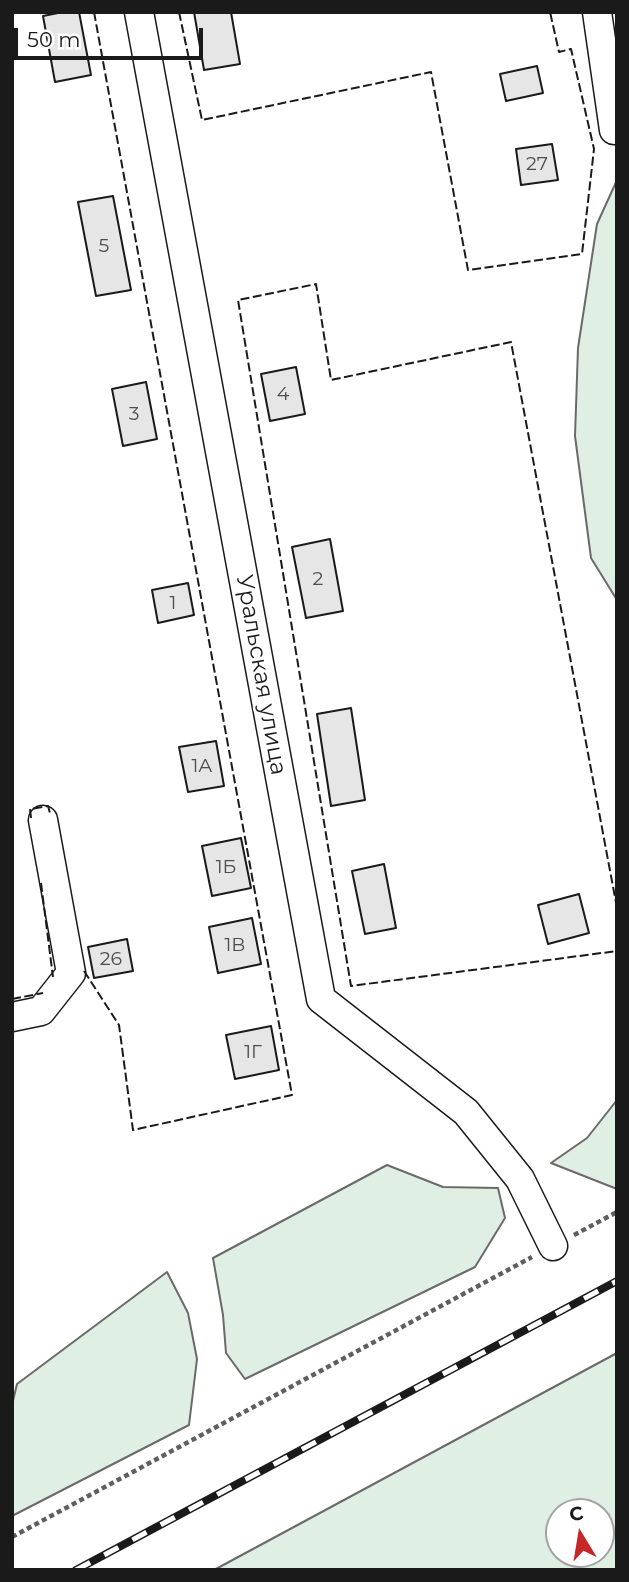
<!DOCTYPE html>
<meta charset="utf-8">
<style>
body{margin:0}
#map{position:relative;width:629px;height:1582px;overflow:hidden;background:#fff;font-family:Montserrat,sans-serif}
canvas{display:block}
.frame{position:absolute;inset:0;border:14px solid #1a1a1a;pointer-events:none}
.north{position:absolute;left:545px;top:1498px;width:70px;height:70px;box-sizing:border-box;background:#fff;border:2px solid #a3a3a3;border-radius:50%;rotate:349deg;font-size:19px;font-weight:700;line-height:28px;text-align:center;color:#1a1a1a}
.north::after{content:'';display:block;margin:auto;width:24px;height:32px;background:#c62828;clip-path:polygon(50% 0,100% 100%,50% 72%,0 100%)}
.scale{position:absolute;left:14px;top:28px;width:189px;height:32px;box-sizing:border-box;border:4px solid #1a1a1a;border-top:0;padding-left:9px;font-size:21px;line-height:24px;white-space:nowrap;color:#1a1a1a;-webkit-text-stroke:5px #fff;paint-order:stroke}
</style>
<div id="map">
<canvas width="629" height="1582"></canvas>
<div class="frame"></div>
<div class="north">С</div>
<div class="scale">50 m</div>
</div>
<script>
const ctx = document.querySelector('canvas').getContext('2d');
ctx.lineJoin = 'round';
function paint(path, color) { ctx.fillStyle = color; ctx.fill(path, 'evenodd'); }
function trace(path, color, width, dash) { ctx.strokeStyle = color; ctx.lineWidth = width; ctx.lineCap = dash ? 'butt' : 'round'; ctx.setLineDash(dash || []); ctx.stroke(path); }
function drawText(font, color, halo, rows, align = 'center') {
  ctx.font = font + ' Montserrat,sans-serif'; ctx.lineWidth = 5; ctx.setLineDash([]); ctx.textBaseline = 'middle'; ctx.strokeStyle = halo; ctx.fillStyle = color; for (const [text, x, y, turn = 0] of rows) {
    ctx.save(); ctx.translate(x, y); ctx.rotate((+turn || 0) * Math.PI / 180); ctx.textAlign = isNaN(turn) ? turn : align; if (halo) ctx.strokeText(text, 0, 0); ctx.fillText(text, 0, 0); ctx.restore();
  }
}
const green = new Path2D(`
 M617,180V600L591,558L575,436L578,348L597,224Z
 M617,1100V1189L551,1163L587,1138Z
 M387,1165L443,1187L498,1188L505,1218L475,1267L245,1379L226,1353L223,1315L213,1258Z
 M167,1272L188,1313L197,1359L189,1425L12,1516V1405L17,1384Z
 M617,1353V1570H214ZM601,1512V1554H559V1512Z`);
const building = new Path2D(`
 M63,12H79L91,75L55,82L43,16Z
 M194,12H231L240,64L204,70Z
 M537,66L543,93L506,101L500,74Z
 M552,144L558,180L521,185L516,149Z
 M113,196L131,290L96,296L78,202Z
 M296,367L305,414L270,421L261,374Z
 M146,382L157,439L123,446L112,389Z
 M330,539L343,611L306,618L292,547Z
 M188,583L194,615L158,623L152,590Z
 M351,708L365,800L331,806L317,714Z
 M216,741L224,786L188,792L179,747Z
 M241,838L251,888L212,896L202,846Z
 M384,864L396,928L365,934L352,871Z
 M579,894L589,933L548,944L538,905Z
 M252,918L261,964L218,973L209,927Z
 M127,939L133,971L94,978L88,947Z
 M271,1026L279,1070L235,1079L226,1035Z`);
const path = new Path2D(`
 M574,1235L617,1212
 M12,1537L532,1257`);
const minor = new Path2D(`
 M139,12L321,999L466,1112L520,1179L553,1246
 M597,12L614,130
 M12,1017L41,1011L71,973L43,820`);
const rail = new Path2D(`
 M76,1570L617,1281`);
const fence = new Path2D(`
 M179,12L202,120L431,72L468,270L582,254L594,149L571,49L559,52L550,12
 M616,12L617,15
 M31,818L30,809L48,806L50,813
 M41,883L53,977
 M617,908L511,342L331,380L316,284L238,300L351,986L617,951
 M84,971L119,1025L133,1130L292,1095L94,12
 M12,999L43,993`);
const numberNames = [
 ["27",537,164],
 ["5",104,246],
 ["4",283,394],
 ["3",134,414],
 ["2",318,579],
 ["1",173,603],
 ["1А",202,766],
 ["1Б",226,867],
 ["1В",235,945],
 ["26",111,959],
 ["1Г",253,1052]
];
const streetNames = [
 ["Уральская улица",261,675,80]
];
paint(green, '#e0efe3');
trace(green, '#6a6a6a', 2);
paint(building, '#e6e6e6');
trace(building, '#1a1a1a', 2);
trace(minor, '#1a1a1a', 31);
trace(path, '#5f5f5f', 4.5, [5, 3.5]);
trace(minor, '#fff', 28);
trace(rail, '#1a1a1a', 8);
trace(rail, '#fff', 5, [16]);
trace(fence, '#1a1a1a', 2, [9, 3.5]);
drawText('19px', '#4d4d4d', null, numberNames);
drawText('23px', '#1a1a1a', '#fff', streetNames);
</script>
